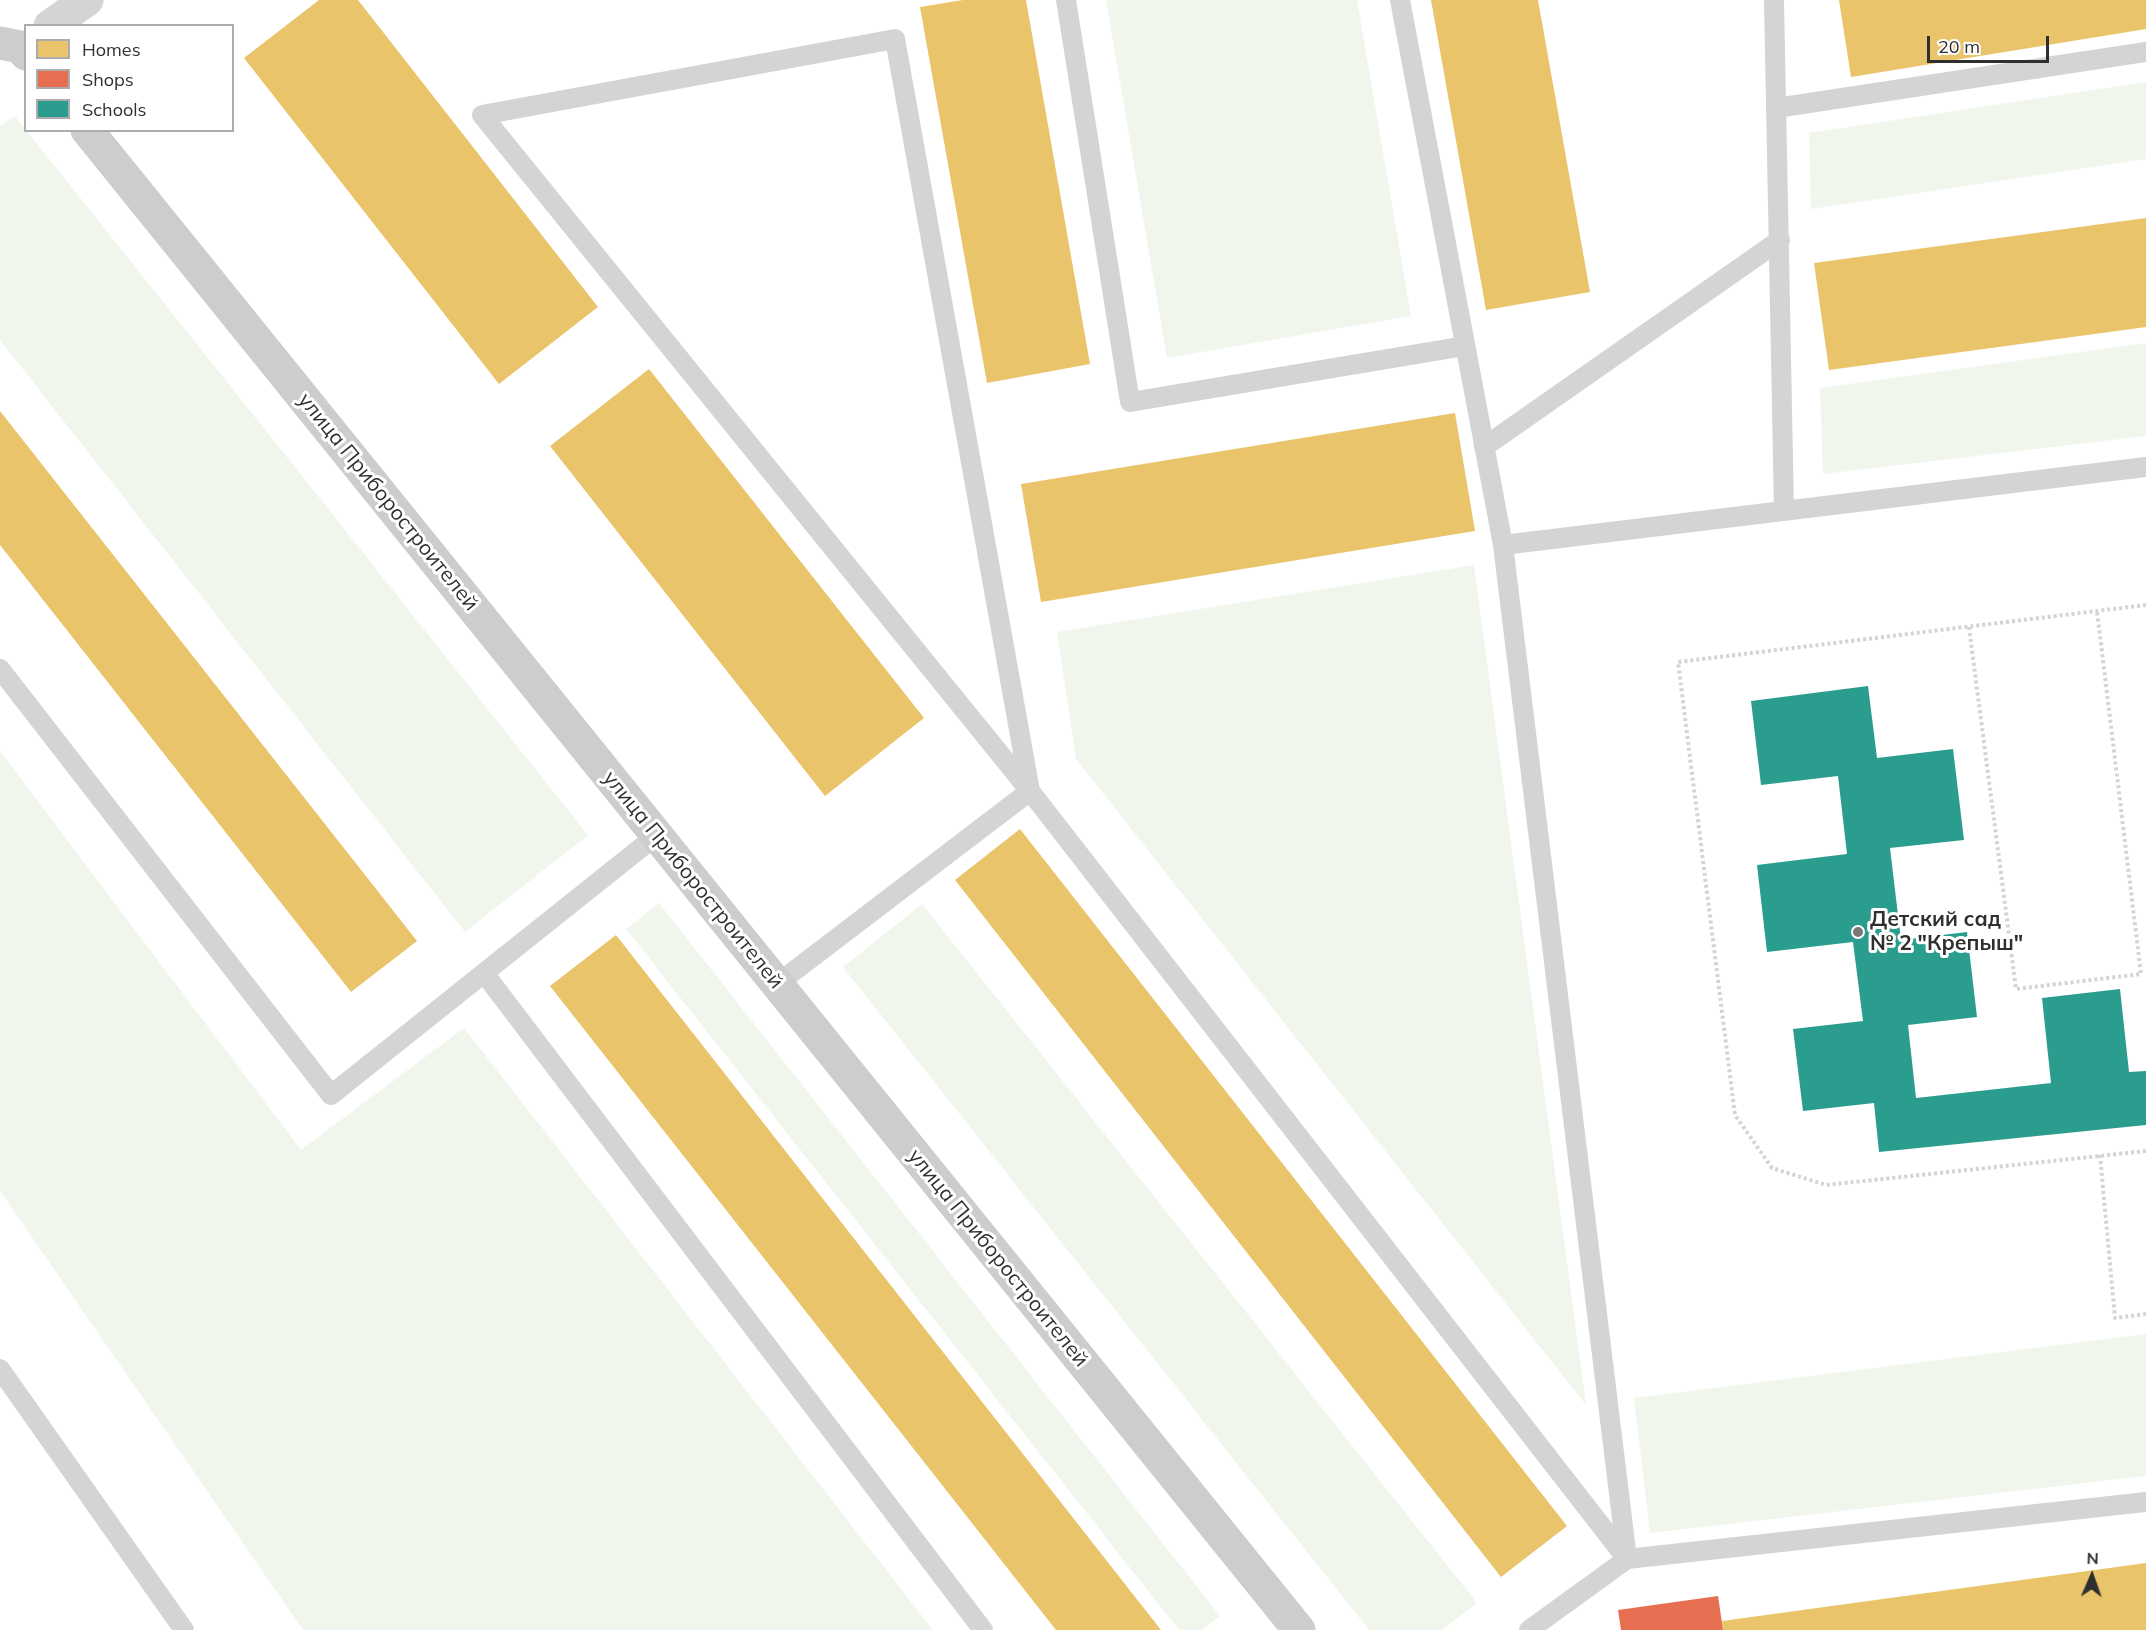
<!DOCTYPE html>
<meta charset="utf-8">
<style>
body{margin:0}
#map{position:relative;width:2146px;height:1630px;overflow:hidden;background:#fff;font-family:Mulish,sans-serif}
canvas{display:block}
.legend{position:absolute;left:24px;top:24px;width:210px;height:108px;box-sizing:border-box;background:#fff;border:2px solid #acacac;margin:0;padding:8px 10px;list-style:none;font-size:18px;color:#2f2f2f}
.legend li{display:flex;align-items:center;gap:12px;height:30px}
.legend b{width:30px;border:2px solid #acacac}
.north{position:absolute;left:2062px;top:1546px;width:60px;height:60px;-webkit-text-stroke:4px #fff;paint-order:stroke;rotate:2deg;font-size:16px;font-weight:700;line-height:24px;text-align:center;color:#2f2f2f}
.north::after{content:'';display:block;margin:auto;width:21px;height:27px;background:#2f2f2f;clip-path:polygon(50% 0,100% 100%,50% 72%,0 100%)}
.scale{position:absolute;left:1927px;top:36px;width:122px;height:27px;box-sizing:border-box;border:3px solid #2f2f2f;border-top:0;padding-left:8px;font-size:18px;line-height:21px;white-space:nowrap;color:#2f2f2f;-webkit-text-stroke:4px #fff;paint-order:stroke}
</style>
<div id="map">
<canvas width="2146" height="1630"></canvas>
<ul class="legend">
<li><b style="height:16px;background:#e9c46a"></b>Homes</li>
<li><b style="height:16px;background:#e76f51"></b>Shops</li>
<li><b style="height:16px;background:#2a9d8f"></b>Schools</li>
</ul>
<div class="north">N</div>
<div class="scale">20 m</div>
</div>
<script>
const ctx = document.querySelector('canvas').getContext('2d');
ctx.lineJoin = 'round';
function paint(path, color) { ctx.fillStyle = color; ctx.fill(path, 'evenodd'); }
function trace(path, color, width, dash) { ctx.strokeStyle = color; ctx.lineWidth = width; ctx.lineCap = dash ? 'butt' : 'round'; ctx.setLineDash(dash || []); ctx.stroke(path); }
function drawText(font, color, halo, rows, align = 'center') {
  ctx.font = font + ' Mulish,sans-serif'; ctx.lineWidth = 6; ctx.setLineDash([]); ctx.textBaseline = 'middle'; ctx.strokeStyle = halo; ctx.fillStyle = color; for (const [text, x, y, turn = 0] of rows) {
    ctx.save(); ctx.translate(x, y); ctx.rotate((+turn || 0) * Math.PI / 180); ctx.textAlign = isNaN(turn) ? turn : align; if (halo) ctx.strokeText(text, 0, 0); ctx.fillText(text, 0, 0); ctx.restore();
  }
}
const green = new Path2D(`
 M1106,0H1357L1411,316L1167,358Z
 M2146,82V159L1811,209L1809,133Z
 M15,116L588,835L465,932L0,340V126Z
 M2146,343V436L1823,474L1820,388Z
 M1474,565L1586,1405L1076,759L1057,632Z
 M0,751L301,1150L464,1028L933,1630H303L0,1191Z
 M659,903L1220,1616L1202,1630H1179L626,929Z
 M922,904L1477,1603L1442,1630H1369L843,967Z
 M2146,1334V1476L1650,1533L1634,1398Z`);
const homes = new Path2D(`
 M319,0H358L598,307L499,384L244,58Z
 M963,0H1026L1090,364L987,383L920,7Z
 M1431,0H1538L1590,292L1486,310Z
 M1839,0H2146V29L1851,77Z
 M2146,218V327L1829,370L1814,263Z
 M649,369L924,718L825,796L550,446Z
 M0,411L417,941L351,992L0,545Z
 M1455,413L1475,531L1041,602L1021,484Z
 M1020,829L1567,1526L1501,1577L955,880Z
 M616,935L1161,1630H1056L550,986Z
 M2146,1563V1630H1723L1722,1621Z`);
const shops = new Path2D(`
 M1718,1596L1723,1630H1621L1618,1610Z`);
const schools = new Path2D(`
 M1868,686L1877,758L1953,749L1964,840L1890,848L1901,940L1967,932L1977,1017L1908,1025L1916,1098L2051,1083L2042,998L2120,989L2129,1072L2146,1071V1125L1879,1152L1874,1103L1803,1111L1793,1029L1863,1021L1853,942L1767,952L1757,865L1847,854L1838,776L1761,785L1751,701Z`);
const path = new Path2D(`
 M2146,605L1678,662L1735,1115L1772,1168L1826,1185L2146,1151
 M1969,627L2016,989L2141,974L2097,611
 M2100,1155L2115,1318L2146,1314`);
const lane = new Path2D(`
 M1066,0L1130,402L1465,346
 M1400,0L1503,545L1627,1559L1529,1630
 M1774,0L1784,511
 M1776,108L2146,52
 M1484,447L1780,240
 M1503,545L2146,467
 M0,669L331,1095L657,835
 M1030,791L895,39L482,115L1030,791L1627,1559L2146,1502
 M484,973L983,1630
 M777,984L1030,791
 M0,1369L184,1630`);
const street = new Path2D(`
 M50,26L87,0`);
const secondary = new Path2D(`
 M0,43L20,47L26,54
 M87,130L1299,1630`);
const markers = [
 [1858,932,6,"#787878"]
];
const streetNames = [
 ["улица Приборостроителей",388,502,51],
 ["улица Приборостроителей",693,880,51],
 ["улица Приборостроителей",998,1258,51]
];
const poiNames = [
 ["Детский сад",1870,920],
 ["№ 2 \"Крепыш\"",1870,944]
];
paint(green, '#f0f6ec');
paint(homes, '#e9c46a');
paint(shops, '#e76f51');
paint(schools, '#2a9d8f');
trace(path, '#d4d4d4', 4, [3, 3]);
trace(lane, '#d4d4d4', 20);
trace(street, '#d4d4d4', 33);
trace(secondary, '#cdcdcd', 33);
for (const [x, y, r, color] of markers) { const dot = new Path2D(); dot.arc(x, y, r, 0, 2 * Math.PI); ctx.fillStyle = color; ctx.fill(dot); trace(dot, '#fff', 2); }
drawText('21px', '#2f2f2f', '#fff', streetNames);
drawText('bold 21px', '#2f2f2f', '#fff', poiNames, 'left');
</script>
